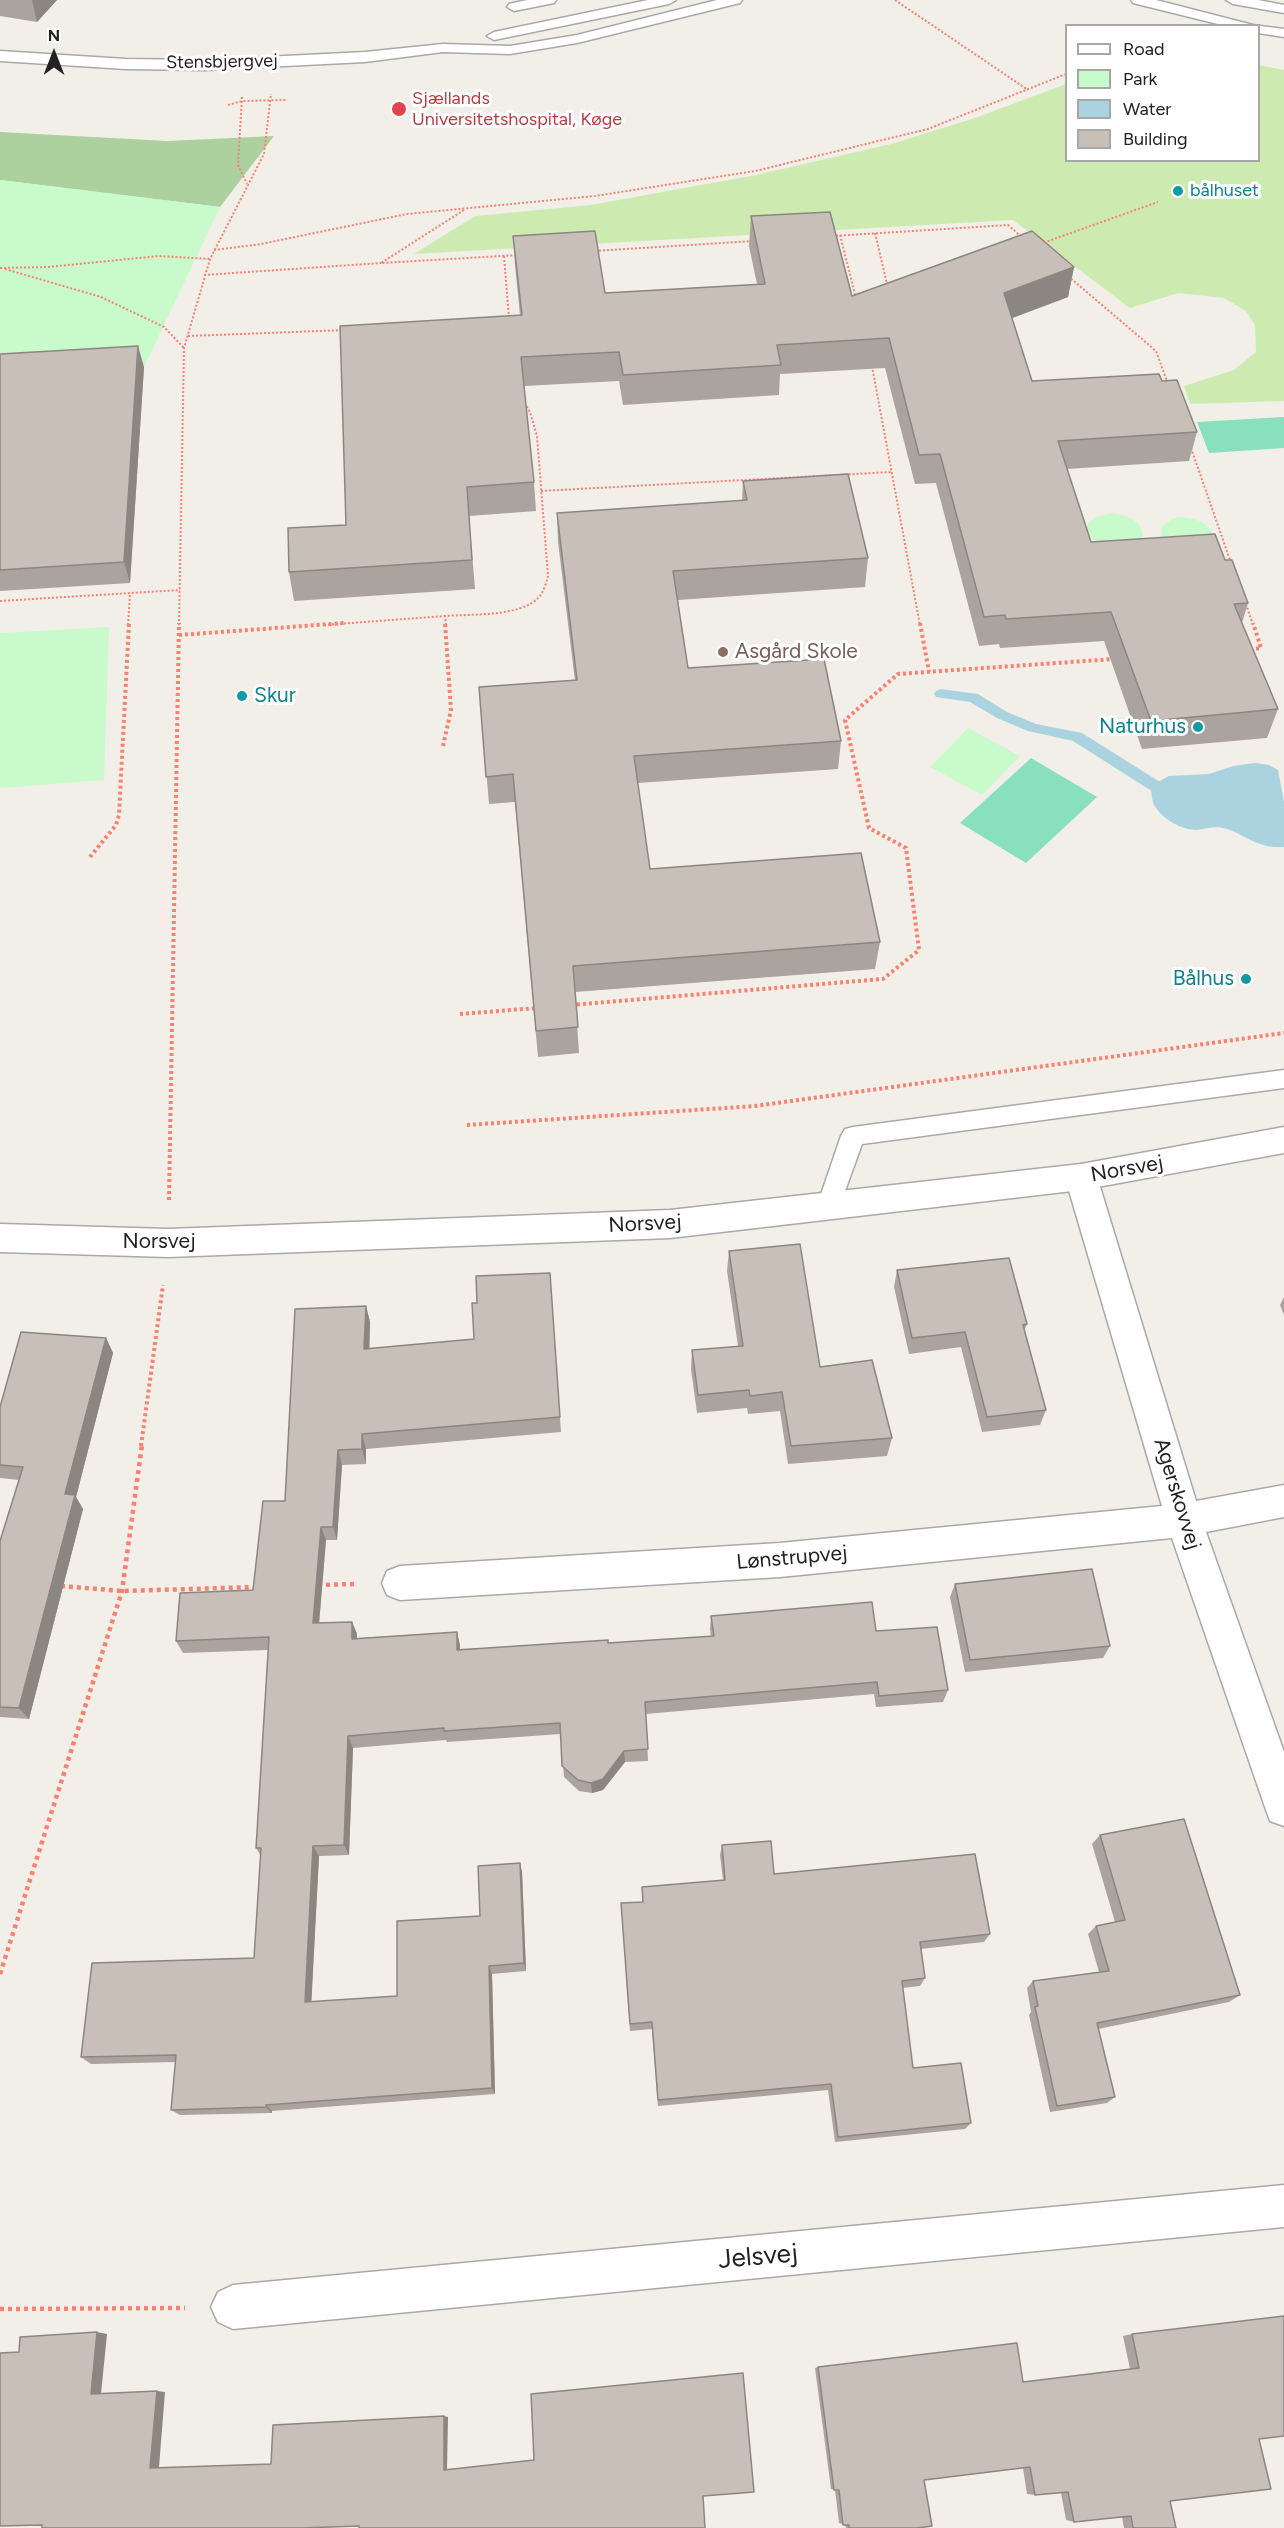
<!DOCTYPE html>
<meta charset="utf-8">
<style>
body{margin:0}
#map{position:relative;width:1284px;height:2528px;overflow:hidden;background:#f2efe9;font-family:Figtree,sans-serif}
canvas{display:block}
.legend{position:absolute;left:1065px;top:24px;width:195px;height:138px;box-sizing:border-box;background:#fff;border:2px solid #a7a7a7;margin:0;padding:8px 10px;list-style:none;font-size:18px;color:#222}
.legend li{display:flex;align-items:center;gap:12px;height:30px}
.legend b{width:30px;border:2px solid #a7a7a7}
.north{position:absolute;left:24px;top:24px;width:60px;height:60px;-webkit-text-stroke:4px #fff;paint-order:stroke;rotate:0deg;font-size:16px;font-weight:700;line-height:24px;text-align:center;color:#222}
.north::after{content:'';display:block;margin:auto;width:21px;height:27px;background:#222;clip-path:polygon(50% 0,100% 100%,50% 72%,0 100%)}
</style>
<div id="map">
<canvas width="1284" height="2528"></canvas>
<ul class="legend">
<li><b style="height:8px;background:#fff"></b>Road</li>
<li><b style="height:16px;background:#c8facc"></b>Park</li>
<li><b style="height:16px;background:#aad3df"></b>Water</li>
<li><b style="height:16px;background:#c7bfb8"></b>Building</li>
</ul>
<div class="north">N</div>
</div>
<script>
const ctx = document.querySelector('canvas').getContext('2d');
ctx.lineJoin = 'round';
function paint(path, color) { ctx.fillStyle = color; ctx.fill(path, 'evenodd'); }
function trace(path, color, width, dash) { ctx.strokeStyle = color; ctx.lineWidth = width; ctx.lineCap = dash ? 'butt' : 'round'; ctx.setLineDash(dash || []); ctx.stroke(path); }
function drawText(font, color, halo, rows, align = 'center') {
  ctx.font = font + ' Figtree,sans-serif'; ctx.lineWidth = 6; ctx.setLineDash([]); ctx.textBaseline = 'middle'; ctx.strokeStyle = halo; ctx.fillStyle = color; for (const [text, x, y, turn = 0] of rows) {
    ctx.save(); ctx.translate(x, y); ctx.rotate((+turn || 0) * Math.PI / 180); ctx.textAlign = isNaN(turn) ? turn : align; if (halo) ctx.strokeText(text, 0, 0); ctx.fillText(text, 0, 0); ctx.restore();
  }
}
const grass = new Path2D(`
 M1259,65L1284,70V401L1190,404L1184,386L1234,370L1256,352L1255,325L1246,311L1224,298L1178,293L1130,308L1013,220L414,254L475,216L591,205L756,175L891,144L975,118L1066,84V160H1258Z`);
const forest = new Path2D(`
 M0,132L167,141L274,136L220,207L0,180Z`);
const park = new Path2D(`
 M0,180L220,207L144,367L0,375Z
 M1112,513C1127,515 1145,521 1142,539L1096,544L1087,532V525L1095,517Z
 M1180,517C1194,518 1208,521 1214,535L1162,539L1161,527L1172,519Z
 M109,627L104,780L0,788V633Z
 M968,728L1020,756L982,795L930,767Z`);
const pitch = new Path2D(`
 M1284,417V448L1209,453L1197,422Z
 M1031,758L1097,797L1026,863L960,823Z`);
const water = new Path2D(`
 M1255,763L1269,765L1278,770L1284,802V847C1256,848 1252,838 1227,829C1215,825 1207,829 1196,830C1182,830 1163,819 1156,808C1152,803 1152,796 1151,790L1158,782L1169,776L1209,774L1233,766Z`);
const stream = new Path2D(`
 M941,689L978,694L1007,712L1036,724L1082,733L1160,782L1162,786L1155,791L1150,790L1073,741L1028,731L997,718L970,702L936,697L934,694L936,691Z`);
const pathFar2 = new Path2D(`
 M895,0L1028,90
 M242,97L238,165L247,184
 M228,105L242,101L287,100
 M464,210L381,263L519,255
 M875,233L888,288
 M840,235L856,298
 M832,236L1008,225L1023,238
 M1040,244L1158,202
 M214,250L261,244L407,214L595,196L755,171L928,129L1066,74
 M595,251L753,241
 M504,256L509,319
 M0,268L48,267L159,256L210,259
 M5,269L101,297L164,327L184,348
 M204,275L381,263
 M1068,276L1156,351L1168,384
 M188,336L346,330
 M872,366L920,625
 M1191,448L1231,563
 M541,491L892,472
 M0,601L180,590
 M1246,604L1253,625
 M128,625L130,593
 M179,625L184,348L210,259L264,154L271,94
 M324,625L445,616
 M446,625L445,616C470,614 520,617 538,598C544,592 546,583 548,576L537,436L530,412L524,402`);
const pathFar1 = new Path2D(`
 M920,623L929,672
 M179,635L345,623
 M1250,649L1261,648L1253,623
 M443,746L451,710L445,623
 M90,857L116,825L119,815L129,623
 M571,1005L883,979L919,950L906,848L869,828L845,720L898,674L1114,659
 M460,1014L537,1008
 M467,1125L755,1106L1284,1033
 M169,1200L179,623
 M141,1446L163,1285`);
const path = new Path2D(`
 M318,1585L356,1584
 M61,1586L122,1591L257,1587
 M0,1974L122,1591L142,1445
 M0,2309L185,2308`);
const service = new Path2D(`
 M527,0H556L554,3L514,11L507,7L509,4Z
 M648,0H676L669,4L494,40L487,36L494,32Z
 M717,0H742L740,3L577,43L510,54L443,52L365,62L205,70L126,69L0,61V51L126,59L205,60L365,52L443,44L510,46L577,35Z
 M1131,0H1156L1253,25L1284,29V37L1258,33V26H1226L1133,3Z
 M1226,0H1258L1284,5V13L1233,4Z
 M1284,1070V1088L862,1144L837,1213L829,1216L821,1213L817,1206L841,1136L845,1129L853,1127Z`);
const minor = new Path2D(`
 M1081,1164L1092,1168L1097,1177L1196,1501L1284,1485V1517L1206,1532L1284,1752V1826L1270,1821L1265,1807L1172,1538L780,1577L400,1600L387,1595L382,1583L387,1571L400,1566L780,1543L1162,1506L1065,1177L1070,1168Z
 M1284,2185V2227L233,2329L218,2322L211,2307L218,2292L233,2285Z`);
const tertiary = new Path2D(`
 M1284,1127V1153L1081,1190L670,1238L168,1257L0,1252V1224L168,1229L670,1210L1081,1164Z`);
const wall = new Path2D(`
 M0,0H57L37,22L0,16Z
 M751,216L852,296L1074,267L1068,297L1012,318L1032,381H1162L1197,432L1189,461L1067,469L1091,542L1225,560L1248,603L1242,623L1278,709L1267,738L1142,749L1104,641L1000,648L999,644L979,646L936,483L915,484L885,368L780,374L779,395L623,405L619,381L524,386L534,482L536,511L469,516L475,589L294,601L289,572L346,525L520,315L515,265L513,236L605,293L757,284L749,246Z
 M0,354L144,367L130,583L0,591Z
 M743,481L868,558L865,587L678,600L688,668L841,741L838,769L638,783L650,869L880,942L875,969L575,992L579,1053L538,1057L515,802L489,804L479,687L575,681L558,542L557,513L742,501Z
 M729,1251L820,1367L892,1438L887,1456L788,1464L780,1411L748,1414L747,1408L697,1413L691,1369L692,1350L738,1346L727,1271Z
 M897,1270L1027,1324L1024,1331L1046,1410L1040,1425L982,1432L961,1347L909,1354L894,1287Z
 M550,1273L561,1432L366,1449V1464L342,1465L337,1540H326L319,1623L352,1622L357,1634V1638L457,1632L460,1649L608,1643L711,1637L710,1629L711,1616L876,1631L948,1690L943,1702L876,1707L874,1694L646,1714L648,1761L625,1762L603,1790L592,1793L579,1791L564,1777L561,1734L447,1742L446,1740L353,1748L349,1855L319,1856L311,2002L397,1996L480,1916L520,1863L522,1872L526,1971L492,1974L495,2094L272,2111V2113L180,2115L171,2110L176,2062L91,2064L81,2057L254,1958L261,1856L256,1848L268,1650L183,1653L176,1641L253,1590L285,1501L366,1306L370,1322L369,1349L474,1339L477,1303Z
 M1284,1297V1315L1280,1305Z
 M106,1338L113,1353L76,1497L83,1509L29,1719L0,1717V1541L19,1480L0,1478V1407Z
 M955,1584L1110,1646L1103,1658L965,1672L950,1597Z
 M1100,1835L1240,1995L1229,2002L1098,2029L1115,2097L1107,2103L1050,2112L1029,2015L1031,2012L1027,1988L1033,1981L1099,1972L1088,1934L1096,1926L1115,1922L1092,1844Z
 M722,1845L774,1874L990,1934L984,1942L921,1949L925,1978L920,1986L902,1988L913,2068L971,2123L965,2129L835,2142L828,2090L658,2106L652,2029L630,2031L621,1903L642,1902V1887L723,1880L720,1855Z
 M1132,2334L1259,2439L1170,2501L1176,2528H1124L1122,2517L1074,2522L1066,2520L1061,2493L1035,2495L1027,2494L1023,2468L924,2480L918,2528H846L845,2525L839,2523L835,2490L831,2489L815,2368L818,2367L1023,2382L1130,2369L1123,2336Z`);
const shadedWall = new Path2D(`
 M32,0H57L37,22Z
 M1074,267L1068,297L999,323L1004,293Z
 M138,346L144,367L130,583L124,562Z
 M366,1306L370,1322L369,1365L364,1349Z
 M106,1338L113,1353L76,1497L83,1509L29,1719L19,1708L65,1494Z
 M362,1434L366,1449V1464L362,1449Z
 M338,1450L342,1465L337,1540L333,1527Z
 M321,1527L326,1540L318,1636L313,1623Z
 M352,1622L357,1634L356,1651L352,1639Z
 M457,1632L460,1645V1662L457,1650Z
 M348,1736L353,1748L349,1855L344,1845Z
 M624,1751L625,1762L603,1790L592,1793L591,1783Z
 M313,1846L319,1856L311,2010L305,2002Z
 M520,1863L522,1872L526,1971L524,1963Z
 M489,1966L492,1974L495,2094L492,2088Z
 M266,2105L272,2111V2113L266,2107Z
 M97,2332L107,2334L101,2394H91Z
 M157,2391L165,2392L159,2467L150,2468Z
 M444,2416L448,2417L447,2469L444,2470Z`);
const building = new Path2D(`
 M830,212L852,296L1032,231L1074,267L1004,293L1032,381L1159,374L1162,381L1177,380L1197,432L1058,441L1091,542L1215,534L1225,560H1232L1248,603L1234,604L1278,709L1151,721L1111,612L1006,619L1005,615L984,617L940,454L919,455L889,338L777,345L781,365L623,375L619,352L521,357L534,482L467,487L472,560L289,572L288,528L346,525L340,326L522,315L513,236L595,231L605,293L765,284L751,216Z
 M138,346L124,562L0,570V354Z
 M848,474L868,558L673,571L688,668L824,659L841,741L634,756L650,869L861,853L880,942L573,966L578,1027L536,1031L513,774L486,777L479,687L577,680L557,513L747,500L743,481Z
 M800,1244L820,1367L872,1360L892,1438L791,1446L782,1392L750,1396L749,1390L698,1395L692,1350L743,1346L729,1251Z
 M1009,1258L1027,1324L1023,1325L1046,1410L987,1417L965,1332L912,1338L897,1270Z
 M550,1273L560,1417L362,1434V1449L338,1450L333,1527H321L313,1623L352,1622V1639L457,1632V1650L608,1640V1643L714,1636L711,1616L872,1602L876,1631L937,1627L948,1690L879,1696L877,1682L645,1702L648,1749L624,1751L603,1779L591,1783L578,1780L562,1766L560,1723L444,1731V1728L348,1736L344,1845L313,1846L305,2002L397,1996V1921L480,1916L478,1866L520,1863L524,1963L489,1966L492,2088L266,2105V2107L171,2110L176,2055L81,2057L92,1963L254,1958L261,1848H256L269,1637L176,1641L180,1593L253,1590L263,1501H285L295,1309L366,1306L364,1349L474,1339L472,1303H477L476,1276Z
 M21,1332L106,1338L65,1494L75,1495L19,1708L0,1707V1541L23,1467L0,1465V1407Z
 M1092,1569L1110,1646L970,1660L955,1584Z
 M1184,1819L1240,1995L1097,2023L1115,2097L1057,2106L1035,2007L1038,2006L1033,1981L1109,1971L1096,1926L1125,1920L1100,1835Z
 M771,1841L774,1874L975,1854L990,1934L920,1942L925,1978L902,1981L913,2068L961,2063L971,2123L838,2137L831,2084L658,2100L652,2022L630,2024L621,1903L643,1902L642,1887L725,1880L722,1845Z
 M1284,2316V2436L1259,2439L1271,2489L1170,2501L1176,2528H1133L1131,2516L1074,2522L1068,2492L1035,2495L1030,2467L924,2480L932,2526L918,2528H849V2525H843L839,2490H834L818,2367L1017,2343L1023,2382L1139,2368L1132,2334Z
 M97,2332L91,2394L157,2391L150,2468L271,2464L273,2425L444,2416V2470L534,2460L531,2394L743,2373L754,2492L703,2496L705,2528H359V2526L302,2528H42V2525L0,2526V2353L19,2352L20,2337Z`);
const markers = [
 [399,109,8,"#e0444e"],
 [1178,191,6,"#0f9aa8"],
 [723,652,6,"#8d6e63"],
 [242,696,6,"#0f9aa8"],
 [1198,727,6,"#0f9aa8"],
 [1246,979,6,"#0f9aa8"]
];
const farStreetnames = [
 ["Stensbjergvej",222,62,-1]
];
const farHealthnames = [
 ["Sjællands",412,99],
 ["Universitetshospital, Køge",412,120]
];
const farCulturenames = [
 ["bålhuset",1190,191]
];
const educationNames = [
 ["Asgård Skole",735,652]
];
const cultureNames = [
 ["Skur",254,696,"left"],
 ["Naturhus",1186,727],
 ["Bålhus",1234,979]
];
const streetNames = [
 ["Norsvej",1127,1169,-10],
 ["Norsvej",645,1224,-3],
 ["Norsvej",159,1242],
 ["Agerskovvej",1177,1494,73],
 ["Lønstrupvej",792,1558,-5]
];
const nearStreetnames = [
 ["Jelsvej",758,2257,-5]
];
paint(grass, '#cdebb0');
paint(forest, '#add19e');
paint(park, '#c8facc');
paint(pitch, '#88e0be');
paint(water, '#aad3df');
paint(stream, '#aad3df');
trace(service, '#a9a9a9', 3);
trace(minor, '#a9a9a9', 3);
trace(tertiary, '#a9a9a9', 3);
trace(pathFar2, '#fa8072', 2, [2, 2]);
trace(pathFar1, '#fa8072', 4, [3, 3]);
trace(path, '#fa8072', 4.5, [4, 4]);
paint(service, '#fff');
paint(minor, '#fff');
paint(tertiary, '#fff');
paint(wall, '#aba49e');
paint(shadedWall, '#8b8681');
paint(building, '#c7bfb8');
trace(building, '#8b8681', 1.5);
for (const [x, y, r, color] of markers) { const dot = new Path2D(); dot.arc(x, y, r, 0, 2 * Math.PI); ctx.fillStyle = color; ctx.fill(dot); trace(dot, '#fff', 2); }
drawText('18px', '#222', '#fff', farStreetnames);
drawText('18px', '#be3a42', '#fff', farHealthnames, 'left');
drawText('18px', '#0d838f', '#fff', farCulturenames, 'left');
drawText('21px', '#785e54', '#fff', educationNames, 'left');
drawText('21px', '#0d838f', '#fff', cultureNames, 'right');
drawText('21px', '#222', '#fff', streetNames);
drawText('26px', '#222', '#fff', nearStreetnames);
</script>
